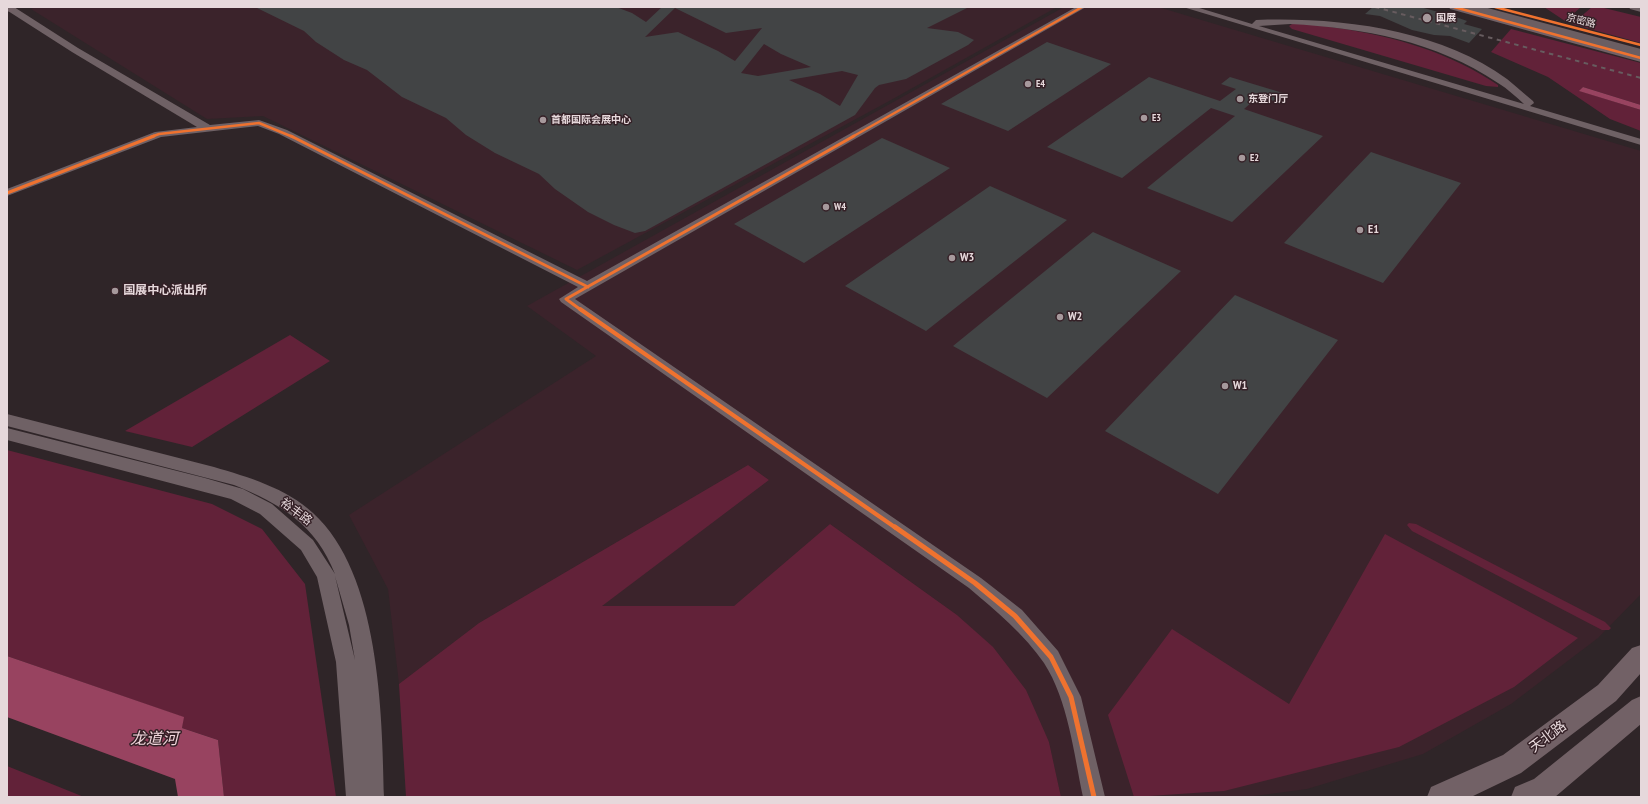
<!DOCTYPE html>
<meta charset="utf-8">
<style>
body{margin:0}
#map{position:relative;width:1648px;height:804px;overflow:hidden;background:#2f2528;font-family:"PT Sans Narrow",sans-serif}
canvas{display:block}
.frame{position:absolute;inset:0;border:8px solid #e6d8db;pointer-events:none}
</style>
<div id="map">
<canvas width="1648" height="804"></canvas>
<div class="frame"></div>
</div>
<script>
const ctx = document.querySelector('canvas').getContext('2d');
ctx.lineJoin = 'round';
function paint(path, color) { ctx.fillStyle = color; ctx.fill(path, 'evenodd'); }
function trace(path, color, width, dash) { ctx.strokeStyle = color; ctx.lineWidth = width; ctx.lineCap = dash ? 'butt' : 'round'; ctx.setLineDash(dash || []); ctx.stroke(path); }
function drawText(font, color, halo, rows, align = 'center') {
  ctx.font = font + ' "PT Sans Narrow","Noto Sans SC",sans-serif'; ctx.lineWidth = 3; ctx.setLineDash([]); ctx.textBaseline = 'middle'; ctx.strokeStyle = halo; ctx.fillStyle = color; for (const [text, x, y, turn = 0] of rows) {
    ctx.save(); ctx.translate(x, y); ctx.rotate((+turn || 0) * Math.PI / 180); ctx.textAlign = isNaN(turn) ? turn : align; if (halo) ctx.strokeText(text, 0, 0); ctx.fillText(text, 0, 0); ctx.restore();
  }
}
const built = new Path2D(`
 M36,7H1057L891,100L577,270L263,116L207,119L31,9Z
 M1064,7H1158L1641,151V594L1598,638L1511,704L1423,754L1307,789L1247,797H1061L1049,742L993,648L957,615L830,524L734,606H601L769,480L748,465L479,623L399,684L388,589L349,515L596,356L527,306Z`);
const green = new Path2D(`
 M1544,7H1581L1565,21Z
 M1592,7H1600L1641,17V43L1572,24Z
 M1292,24C1307,23 1323,26 1337,28C1394,36 1451,53 1498,85V87L1486,86L1292,29L1289,26Z
 M1511,29L1641,63V105L1583,87L1580,91L1641,110V131L1610,119L1548,77L1491,52Z
 M290,335L330,361L192,447L125,431Z
 M7,450L212,504L262,529L305,584L336,797H224L218,740L182,728L183,717L7,656Z
 M748,465L769,480L602,606H734L830,524L957,615L993,647L1026,690L1049,742L1061,797H406L399,684L479,623Z
 M1409,523L1416,524L1605,622L1611,628L1609,630H1602L1412,531L1407,525Z
 M1385,534L1578,638L1514,687L1399,747L1224,791L1134,797L1108,715L1172,629L1289,704Z
 M7,766L84,797H7Z`);
const water = new Path2D(`
 M1583,87L1641,105V110L1579,91Z
 M7,656L184,717L182,728L218,740L224,797H178L175,779L7,717Z`);
const building = new Path2D(`
 M255,7H616L632,13L646,22L662,7H969L927,28L958,32L974,40L968,45L906,79L879,85L875,88L855,115L645,231L635,233L614,225L588,212L555,189L539,174L495,153L466,135L446,118L402,97L367,70L344,60L316,42L304,31ZM675,8L726,33L762,28L735,61L718,51L678,32L645,37ZM764,44L781,54L811,67L758,76L741,73ZM842,71L858,75L840,106L820,94L789,80Z
 M1373,7H1420L1453,16L1467,21L1464,24L1482,29L1469,43L1450,36L1434,35L1412,30L1380,16L1365,14Z
 M1047,42L1111,64L1008,131L941,104Z
 M1149,77L1220,101L1236,89L1221,84L1230,77L1283,93L1274,101L1259,96L1244,109L1323,136L1232,222L1147,188L1235,116L1211,108L1122,178L1047,147Z
 M882,138L950,168L804,263L734,224Z
 M1371,152L1461,183L1383,283L1284,243Z
 M990,186L1067,220L926,331L845,286Z
 M1093,232L1181,271L1047,398L953,346Z
 M1235,295L1338,340L1218,494L1105,431Z`);
const minor = new Path2D(`
 M9,7H14L78,48L210,125L259,120L287,130L587,281L1076,7H1086L575,299L981,578L1022,610L1058,651L1081,697L1105,797H1083C1074,754 1068,700 1044,663C1025,635 995,610 969,588L561,302L559,299L578,287L279,134L258,126L161,137L7,196V189L155,132L197,127L72,52L8,11Z
 M1183,7H1196L1252,24L1256,20C1339,17 1438,29 1507,79C1516,86 1524,94 1533,101L1534,103L1530,106L1641,139V145ZM1290,24C1363,28 1436,41 1498,83C1508,89 1516,97 1524,104L1259,26Z
 M1629,7H1641V12L1630,9Z
 M7,414L214,467C248,477 286,488 313,513C380,574 382,712 384,797H346L336,662L317,577L301,550L260,514L231,499L7,440V428L205,478L243,489L272,504L313,540L335,574C316,525 281,504 234,485L7,426ZM335,576L349,625L355,660Z`);
const major = new Path2D(`
 M7,7H15L16,9L11,12L7,11Z
 M1449,7H1466L1641,54V62L1450,9Z
 M1641,645V673L1616,701L1521,773L1471,797H1427L1431,787L1503,755L1598,685L1632,648Z
 M1641,696V724L1555,797H1511L1515,787L1534,779L1632,700Z`);
const highway = new Path2D(`
 M1464,7H1484L1641,49V57L1466,10Z`);
const rail = new Path2D(`
 M1375,7L1641,78`);
const cyclewayFar3 = new Path2D(`
 M1454,7L1641,58
 M1495,7L1641,45
 M151,137L159,134L259,123L293,137
 M852,137L1082,7`);
const cyclewayFar2 = new Path2D(`
 M291,136L588,287
 M7,193L154,136
 M581,310L566,299L854,136`);
const cyclewayFar1 = new Path2D(`
 M580,309L896,528`);
const cycleway = new Path2D(`
 M895,527L975,583L1015,616L1051,657L1071,697L1094,797`);
const markers = [
 [1427,18,5,"#a6999c"],
 [1028,84,4,"#a6999c"],
 [1240,99,4,"#a6999c"],
 [1144,118,4,"#a6999c"],
 [543,120,4,"#a6999c"],
 [1242,158,4,"#a6999c"],
 [826,207,4,"#a6999c"],
 [1360,230,4,"#a6999c"],
 [952,258,4,"#a6999c"],
 [115,291,4,"#a6999c"],
 [1060,317,4,"#a6999c"],
 [1225,386,4,"#a6999c"]
];
const farPoinames = [
 ["国展",1436,18],
 ["E4",1036,84],
 ["东登门厅",1248,99],
 ["E3",1152,118],
 ["首都国际会展中心",551,120],
 ["E2",1250,158],
 ["W4",834,207]
];
const farStreetnames = [
 ["京密路",1581,21,15]
];
const poiNames = [
 ["E1",1368,230],
 ["W3",960,258],
 ["国展中心派出所",123,291],
 ["W2",1068,317],
 ["W1",1233,386]
];
const streetNames = [
 ["裕丰路",296,512,37]
];
const nearStreetnames = [
 ["天北路",1548,737,-37]
];
const nearWaternames = [
 ["龙道河",154,739]
];
paint(built, '#3b232b');
paint(green, '#622239');
paint(water, '#984360');
paint(building, '#424445');
paint(minor, '#6f6165');
paint(major, '#726166');
paint(highway, '#6b5e62');
trace(rail, '#675c5f', 2, [4.5, 4.5]);
trace(cyclewayFar3, '#ef722f', 2.5);
trace(cyclewayFar2, '#ef722f', 3);
trace(cyclewayFar1, '#ef722f', 4);
trace(cycleway, '#ef722f', 5);
for (const [x, y, r, color] of markers) { const dot = new Path2D(); dot.arc(x, y, r, 0, 2 * Math.PI); ctx.fillStyle = color; ctx.fill(dot); trace(dot, '#342026', 1.5); }
drawText('bold 10px', '#e6d8db', '#342026', farPoinames, 'left');
drawText('10px', '#e6d8db', '#342026', farStreetnames);
drawText('bold 12px', '#e6d8db', '#342026', poiNames, 'left');
drawText('12px', '#e6d8db', '#342026', streetNames);
drawText('14px', '#e6d8db', '#342026', nearStreetnames);
drawText('italic 16px', '#f2d7dd', '#342026', nearWaternames);
</script>
